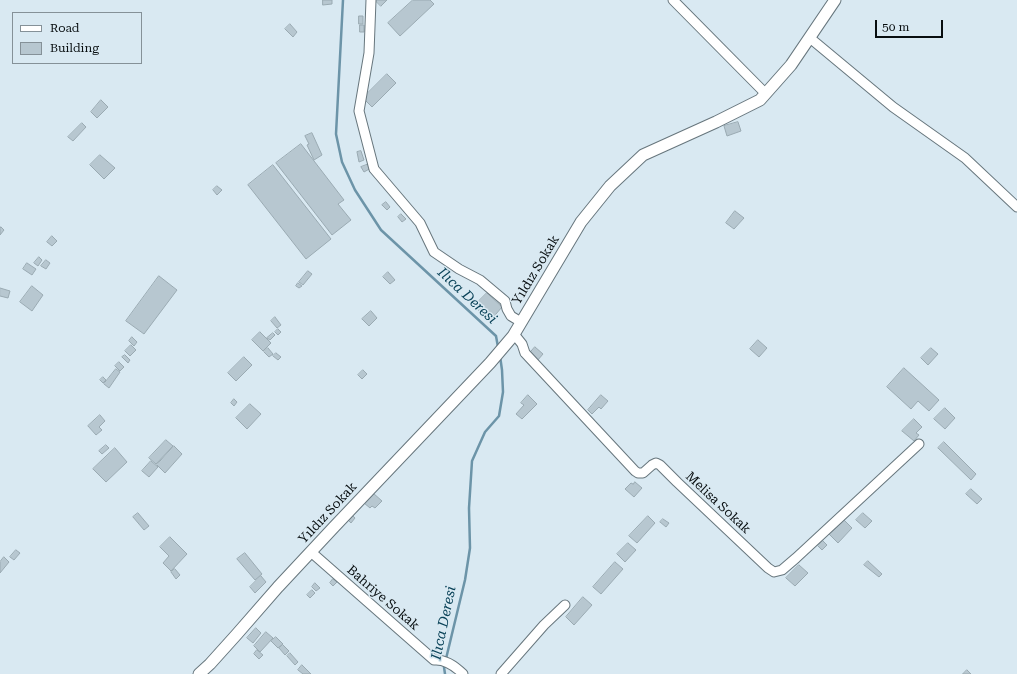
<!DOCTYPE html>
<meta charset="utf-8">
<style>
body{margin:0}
#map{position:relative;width:1017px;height:674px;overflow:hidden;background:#d9e9f2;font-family:"Roboto Serif",serif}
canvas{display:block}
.legend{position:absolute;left:12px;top:12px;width:130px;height:52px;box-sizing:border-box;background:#d9e9f2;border:1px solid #859198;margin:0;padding:5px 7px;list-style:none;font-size:12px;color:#080e10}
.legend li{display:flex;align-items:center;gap:8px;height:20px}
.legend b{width:20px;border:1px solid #859198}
.scale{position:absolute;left:875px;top:20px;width:68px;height:18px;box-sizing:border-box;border:2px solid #080e10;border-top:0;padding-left:5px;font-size:12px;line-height:14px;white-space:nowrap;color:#080e10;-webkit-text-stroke:3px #d9e9f2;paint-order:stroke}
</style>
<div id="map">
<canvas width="1017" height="674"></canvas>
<ul class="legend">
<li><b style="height:5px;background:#fff"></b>Road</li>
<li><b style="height:11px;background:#b7c7d0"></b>Building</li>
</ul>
<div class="scale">50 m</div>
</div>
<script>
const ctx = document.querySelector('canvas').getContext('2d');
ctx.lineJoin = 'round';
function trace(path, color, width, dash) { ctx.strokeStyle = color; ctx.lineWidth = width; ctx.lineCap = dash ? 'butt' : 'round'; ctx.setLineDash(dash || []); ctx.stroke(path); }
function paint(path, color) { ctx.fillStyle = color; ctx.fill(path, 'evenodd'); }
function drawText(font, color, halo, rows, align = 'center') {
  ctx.font = font + ' "Roboto Serif",serif'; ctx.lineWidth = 3; ctx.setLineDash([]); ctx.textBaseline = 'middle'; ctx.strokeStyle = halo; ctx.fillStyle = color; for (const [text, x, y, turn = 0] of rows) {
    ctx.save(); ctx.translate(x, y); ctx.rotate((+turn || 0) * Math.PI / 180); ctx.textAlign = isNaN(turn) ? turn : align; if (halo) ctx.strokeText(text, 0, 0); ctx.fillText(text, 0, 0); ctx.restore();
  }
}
const stream = new Path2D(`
 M343,0L336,134L342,162L355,190L381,230L496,336L498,347
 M445,674L444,667L465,580L470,548L469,508L472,461L485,432L499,416L503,392L502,370L500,356`);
const building = new Path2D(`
 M323,0H332V4L323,5Z
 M375,0H387L381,6Z
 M413,0H430L434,4L400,36L388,23Z
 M359,16H363V24H359Z
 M290,24L297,32L293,37L285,29Z
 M360,25H364V32H360Z
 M387,74L396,83L372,107L363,98Z
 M101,100L108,107L97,118L91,112Z
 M738,122L741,131L727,136L724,126Z
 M82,123L86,127L73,141L68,137Z
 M312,133L322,155L314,160L307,145L309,144L305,136Z
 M301,144L344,200L338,204L351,220L332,235L276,163Z
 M361,151L364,160L359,162L357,152Z
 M100,155L115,168L104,179L90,165Z
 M369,164L371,168L364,172L361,167Z
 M273,165L331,239L306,259L248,185Z
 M217,186L222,190L217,195L213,190Z
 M386,202L390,207L387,210L382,205Z
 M735,211L744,218L734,229L726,223Z
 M401,214L406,219L402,222L398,217Z
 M1,227L4,230L0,235V229Z
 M52,236L57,241L52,246L47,242Z
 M39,257L42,260L38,266L34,263Z
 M46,260L50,263L46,269L41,266Z
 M27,263L36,269L32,275L23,269Z
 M308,271L312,274L303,285L299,282Z
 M388,272L395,280L390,284L383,277Z
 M159,276L177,290L144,334L126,321Z
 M298,283L302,286L299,288L296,286Z
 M32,286L43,295L32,311L20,302Z
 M0,288L10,291L8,298L0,296Z
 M487,293L502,307L490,321L474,306Z
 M371,311L377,318L369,326L362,319Z
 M275,317L281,325L277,328L271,321Z
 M278,329L281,332L278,335L275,332Z
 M260,332L271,343L263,351L252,340Z
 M273,333L275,335L270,340L267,338Z
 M132,337L137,342L134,346L129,341Z
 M758,340L767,348L759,357L750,349Z
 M131,345L136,350L130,356L125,351Z
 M535,347L543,354L537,361L529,354Z
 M268,348L273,354L269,357L264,352Z
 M931,348L938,354L928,365L921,358Z
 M276,353L281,357L278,360L273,356Z
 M125,355L130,360L128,363L122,357Z
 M244,357L252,365L236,381L228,373Z
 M119,362L124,367L120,371L115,366Z
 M904,368L939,400L929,411L918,401L911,409L887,387Z
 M116,369L120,372L109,388L104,384Z
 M363,370L367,374L362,379L358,375Z
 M103,377L106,380L103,383L100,380Z
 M528,395L537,404L522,419L516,414L524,405L521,403Z
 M601,395L608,401L601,409L599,407L592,414L588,410Z
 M234,399L237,402L234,406L231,403Z
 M250,404L261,414L247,429L236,418Z
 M945,408L955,418L945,429L934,419Z
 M100,415L105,421L99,427L102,430L96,435L88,426Z
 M914,419L922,427L916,433L919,435L914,441L902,431Z
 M166,440L173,446L156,464L149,458Z
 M944,442L976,474L971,480L938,448Z
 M106,445L109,448L102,454L99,451Z
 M174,446L182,454L165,473L157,465Z
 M115,448L127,462L106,482L93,469Z
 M151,461L158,467L149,477L142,471Z
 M635,482L642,488L634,497L625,489L631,483L633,484Z
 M971,489L982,499L977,504L966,494Z
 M373,493L382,501L375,508L372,506L370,508L364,503Z
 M138,513L149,526L144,530L133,517Z
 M863,513L872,521L865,528L856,520Z
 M352,515L355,518L351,523L348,520Z
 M648,516L655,523L637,543L629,536Z
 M663,519L669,523L666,527L660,522Z
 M843,519L852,528L838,543L829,534Z
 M170,537L187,554L171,571L163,563L169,556L160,547Z
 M823,541L827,545L822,550L818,546Z
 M628,543L636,550L625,562L617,554Z
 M16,550L20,553L14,560L10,557Z
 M245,553L262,574L255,580L237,559Z
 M4,557L9,562L0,573V562Z
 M868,561L882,574L879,577L864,565Z
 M615,562L623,569L601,594L593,587Z
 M799,565L808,573L795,586L786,578Z
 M175,569L180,575L176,579L171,572Z
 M261,576L266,582L255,593L250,587Z
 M333,579L337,582L333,586L330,583Z
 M315,583L320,588L316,591L312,587Z
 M312,590L315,593L310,598L307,595Z
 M583,597L592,605L574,625L566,617Z
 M256,628L261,633L253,643L247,638Z
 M266,632L273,638L260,652L254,646Z
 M276,637L283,644L278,648L271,641Z
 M283,645L289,651L285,655L279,648Z
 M257,650L263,655L259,659L254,654Z
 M290,653L298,662L295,665L287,656Z
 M302,665L311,674H303L298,670Z
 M967,670L971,674H963Z`);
const minor = new Path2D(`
 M371,0L369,53L359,111L374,169L420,223L434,252L459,269L480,280L505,301L507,309L511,316L521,322
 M673,0L765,93
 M810,38L893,107L965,158L1017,207
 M514,334L522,344L525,353L635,471L638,473H643L652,465L656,463L660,465L677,482L768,568L774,572L782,570L796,558L919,444
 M311,552L434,660C445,659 456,667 463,674
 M501,674L544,625L565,605`);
const tertiary = new Path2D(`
 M199,674L210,664L237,634L278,587L334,527L490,363L513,336L581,222L610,186L643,155L716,122L760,100L791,65L835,0`);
const streetNames = [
 ["Yıldız Sokak",536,270,-59],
 ["Melisa Sokak",718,503,43],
 ["Yıldız Sokak",328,513,-47],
 ["Bahriye Sokak",383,598,41]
];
const waterNames = [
 ["Ilıca Deresi",467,296,43],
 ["Ilıca Deresi",444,623,-78]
];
trace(stream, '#6c94a8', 2.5);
paint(building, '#b7c7d0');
trace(building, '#9aaab2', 1);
trace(minor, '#67767d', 11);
trace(tertiary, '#67767d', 13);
trace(minor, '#fff', 9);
trace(tertiary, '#fff', 11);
drawText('13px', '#080e10', '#d9e9f2', streetNames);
drawText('italic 14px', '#0b4359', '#d9e9f2', waterNames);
</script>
